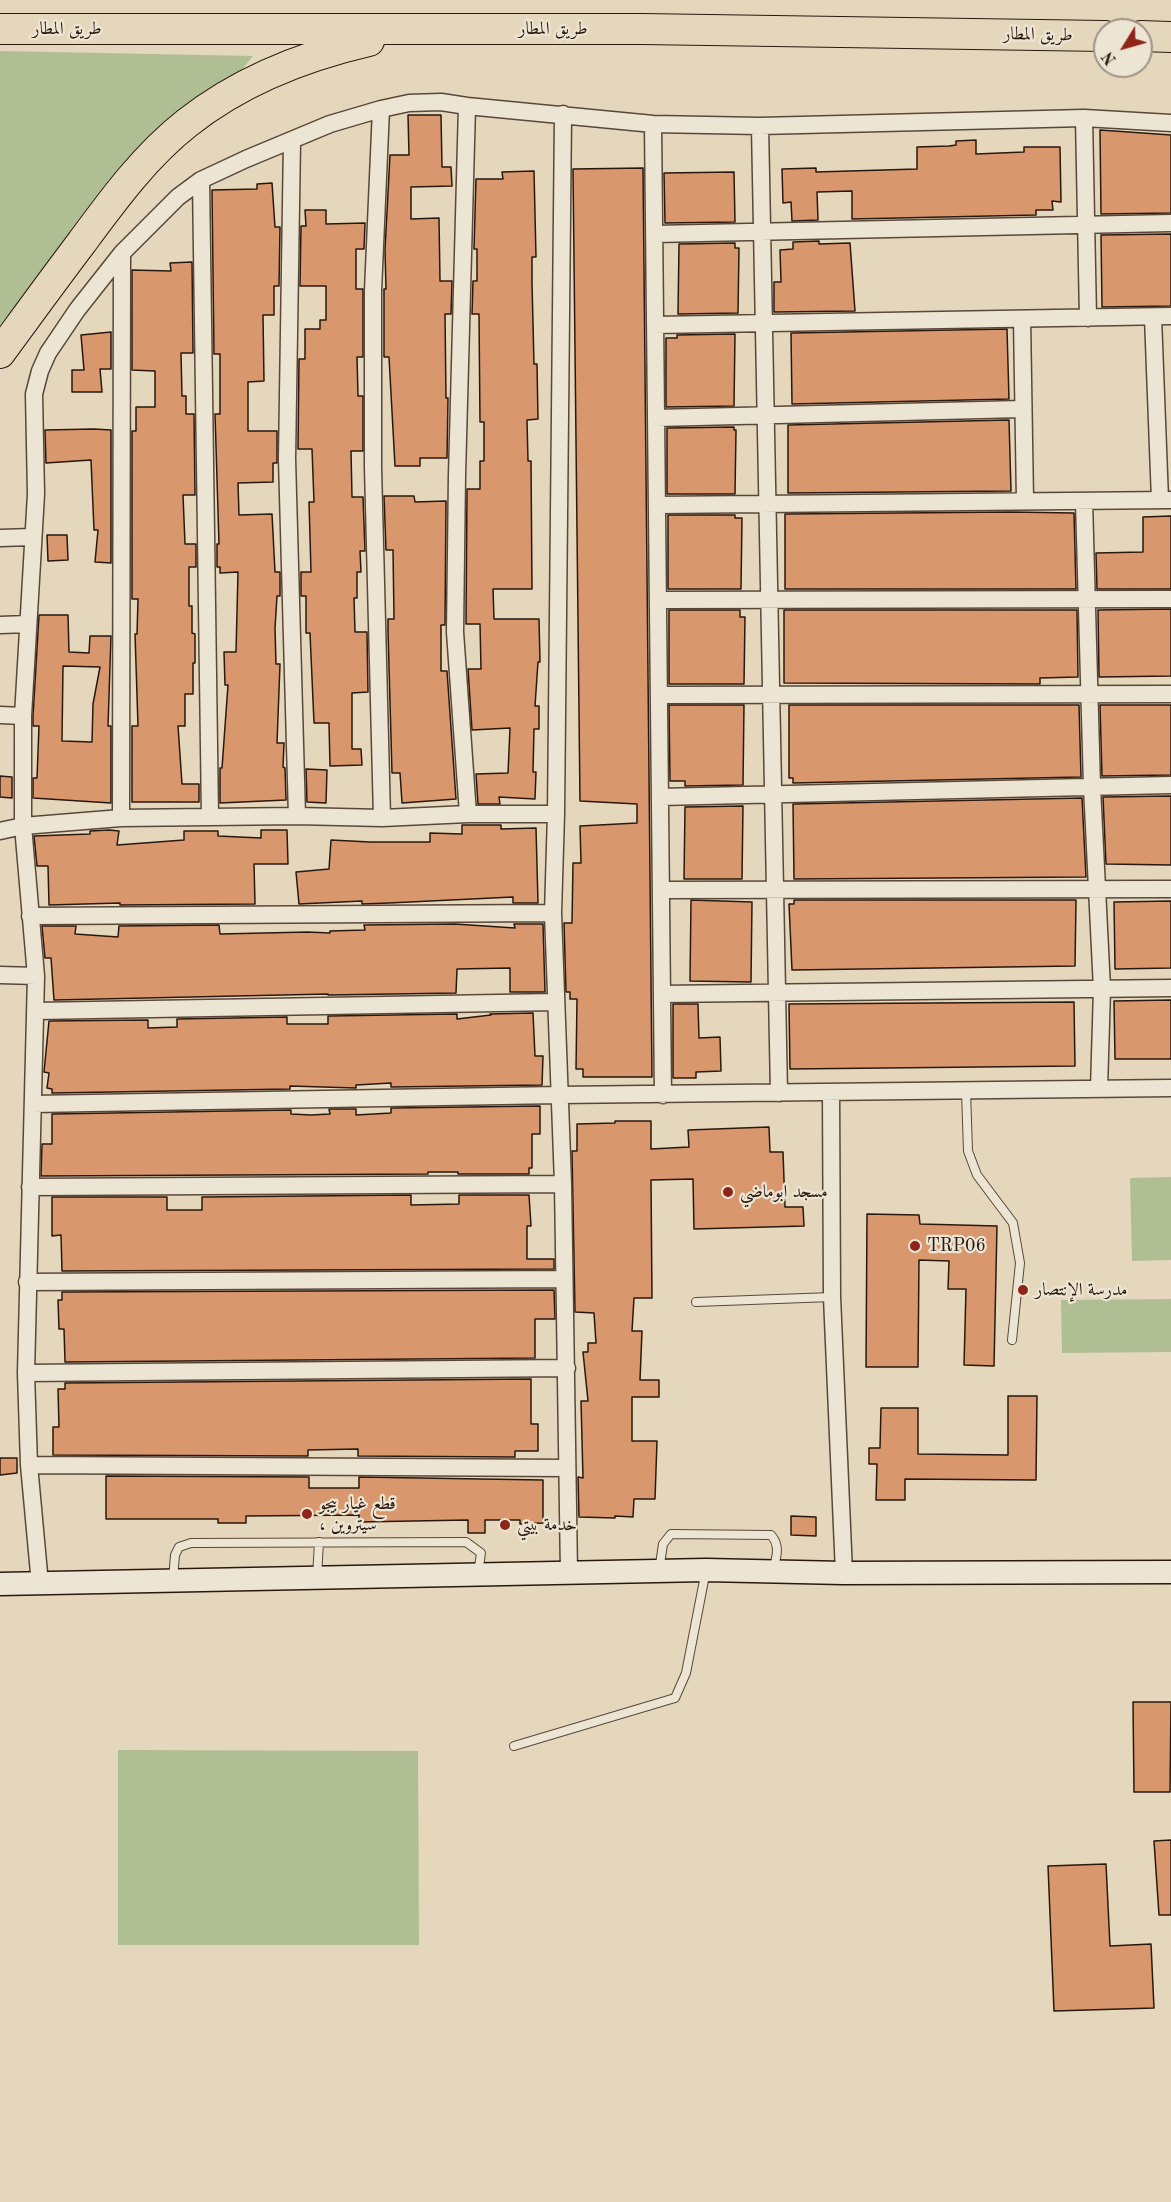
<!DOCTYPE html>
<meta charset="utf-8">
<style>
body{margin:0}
#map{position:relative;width:1171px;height:2202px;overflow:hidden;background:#e4d7bb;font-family:"Old Standard TT",serif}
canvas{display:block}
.north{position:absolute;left:1093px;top:18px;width:60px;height:60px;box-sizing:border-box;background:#ede5d3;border:2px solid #9f9385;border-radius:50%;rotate:233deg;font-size:16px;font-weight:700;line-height:24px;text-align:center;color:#2a180f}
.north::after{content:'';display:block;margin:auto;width:21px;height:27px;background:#8f2418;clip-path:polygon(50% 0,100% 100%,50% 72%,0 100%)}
</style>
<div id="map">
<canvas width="1171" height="2202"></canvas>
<div class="north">N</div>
</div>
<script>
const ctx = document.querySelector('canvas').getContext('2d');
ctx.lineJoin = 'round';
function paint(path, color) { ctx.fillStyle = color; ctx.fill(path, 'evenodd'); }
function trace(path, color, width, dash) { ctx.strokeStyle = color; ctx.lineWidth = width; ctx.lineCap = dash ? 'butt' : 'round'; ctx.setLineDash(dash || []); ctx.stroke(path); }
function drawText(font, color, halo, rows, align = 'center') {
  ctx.font = font + ' "Old Standard TT",Amiri,serif'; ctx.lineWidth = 4.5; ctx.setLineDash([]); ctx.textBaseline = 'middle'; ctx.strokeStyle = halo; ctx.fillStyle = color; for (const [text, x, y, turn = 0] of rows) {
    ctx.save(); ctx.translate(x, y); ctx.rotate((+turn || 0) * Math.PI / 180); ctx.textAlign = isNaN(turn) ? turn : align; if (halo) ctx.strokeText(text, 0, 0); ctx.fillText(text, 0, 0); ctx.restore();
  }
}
const green = new Path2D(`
 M0,51L253,56L237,76L0,331Z
 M1171,1177V1260L1132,1261L1130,1178Z
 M1171,1299V1352L1062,1353L1061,1300Z
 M118,1750L418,1751L419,1945H118Z`);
const building = new Path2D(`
 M408,115H441L442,167H451L452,186L411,187V219L439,218L440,281H452L451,314H445L446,398H448L447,458H420V466H395L389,357H384V289H386L385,250L390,155H409Z
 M1100,130L1171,135V213L1101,214Z
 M976,140V154L1024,152V147H1060L1061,202L1052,201L1053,210H1036V215L852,219V191L817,192L818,220L792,221L791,202L783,203L782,169L816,168V172L917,169V147L949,146L956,145V141Z
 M643,168L652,1077H583V1069H576L577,999H570V992H566L564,923H572L573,863H581L580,826L637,823V804L580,801L573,169Z
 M534,171L536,257H532V283L534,364H537L538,419L527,420L528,461H531L532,589H493L494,619H539L540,662H538L535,706H539V729H534L533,772H536L535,799L499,797L500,804H478L476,774L508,773L510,728L472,730L468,669H481L480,624H466L467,489H480V461H484V422H480L479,314H472L473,281H477V249H474L476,179H503L502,172Z
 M734,172L735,222L665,223L664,173Z
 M272,183L275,227H280L279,286H274V315H263L264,381L248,382V431H277V463H273V482L238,483L239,515L272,514L275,572H280V596H277L275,628L276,664H280L277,743H284L283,767L285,768L286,800L220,803V768H222L228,685H225L224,652H236L238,572L220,573V567H217V544H219L215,414H220V354H214L212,190L257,189V184Z
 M305,210H326V224L365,223L364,249H356V289H363V357H357L358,396H363V451H351L352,497H363L365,551H360L361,572H357V598H354L355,632H367L368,692L352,693V749H361L362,765L330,766L329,723H314L310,633H306V596H301V572H311L309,502H314L312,449H298L299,359H305V329H320V320H326V286H300L301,226H306Z
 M1171,234V306L1102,307L1101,235Z
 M819,241V244L850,243L855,311L774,312V282H781L780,250L793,249V242Z
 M735,243V248H739L738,313L678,314L679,244Z
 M192,262L193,353H181L182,396H186V414H194L195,495H183L185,544H196V567H189V606H192V633L195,634V663H193V694H185V726H178L182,784H199V802H132V726H138L135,634H137L138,599H132V431H136V407H155V371L132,370V270L171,271L170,263Z
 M1007,329L1009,399L792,404L791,333Z
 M111,332V369H100L102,392H72V370H84L81,335Z
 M735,334L734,406L666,407V338H677V335Z
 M1009,420L1011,491L788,493V425Z
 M734,427V430H736L735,494H667V428Z
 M94,429L111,430V563L95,562L98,530H94L91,460L46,463L45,430Z
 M384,496H414L415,502L446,501L445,625H441V671H447L456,799L402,803L400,773H392L388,631V619H394L393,550H386Z
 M1011,512L1074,513L1076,589H785V514Z
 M668,515H735V518H742L741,589H668Z
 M1171,516V589H1097L1096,553L1143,552V517Z
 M47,535H67L68,560L48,561Z
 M1171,609V676L1099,677L1098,610Z
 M669,610H740V617H745L744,684H669Z
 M784,610H1077L1078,677L1040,678V684L784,683Z
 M39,615H68L69,652L89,653L90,636H111L108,726H111V803L33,798V778H37L39,726H33V716ZM63,666L100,667L93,704L92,742L62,741Z
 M669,705H744L743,785L685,786V781H670Z
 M789,705H1079L1081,777L793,783V778H789Z
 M1100,705H1171V775L1102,776Z
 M306,769L327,770L326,803L307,802Z
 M0,776L12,777V798L0,797Z
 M1171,796V865L1106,864L1103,797Z
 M1082,798L1086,877L794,879L793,804Z
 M743,806L742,879H684L685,807Z
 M462,825H501V829L536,828L538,903H513V897L389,903L362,904V901L299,904L296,872L329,869L331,840L370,842H430V833L462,834Z
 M109,830L119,831L117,845L184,840V831H218V836L261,838V830H287L288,864H254L255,904L120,905V903L49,905L48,866H37L34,836L90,834V831Z
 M691,900L752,902L751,982L690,981Z
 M794,900H1076L1075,966L792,970L789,904H794Z
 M1171,901V968L1115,969L1114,902Z
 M455,924L515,928L514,924H543L545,992H510V968L457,969L456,993L328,995V994L54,1000L51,958H45L42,926H76L75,934L118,937L119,926L219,925L220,934L308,932L330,933V931L365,930L364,925Z
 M1171,1000V1059H1115L1114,1001Z
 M1074,1002L1075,1066L790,1069L789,1004Z
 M673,1004H698L699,1038L720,1037L721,1071L696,1072V1078H673Z
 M533,1013L535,1056H543L542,1085L391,1087V1083L356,1085V1088L290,1086V1089L52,1093V1089L47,1088L49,1073L44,1072L49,1021L148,1020V1028L177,1027V1019L287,1017V1024H328V1016L457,1014V1019L491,1015L490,1014Z
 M540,1106V1134H532V1168H529V1174H458V1172H428V1174L41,1176L42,1144H52V1114L291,1110V1114L311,1115L330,1114L329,1109H356V1115L391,1113V1108Z
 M615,1121H651V1149L689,1147L688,1130L769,1127L770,1152H783L785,1207H803L804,1226L694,1229L693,1179L651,1180L652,1298H634L632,1331H642L640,1380H659V1397H632V1441H657L655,1499H634L633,1517L615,1516V1518L579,1517L578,1477L583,1478L581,1401H588L583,1352H588V1343H596L594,1313L575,1312L572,1151H577V1124L615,1123Z
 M411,1195V1205L459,1204V1195H529L531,1226H527V1259H554V1269L62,1271L61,1235L52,1236V1197H167V1210H202V1197Z
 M867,1214L919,1215L920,1224L997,1226L994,1366L964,1365L966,1289H948L949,1261L919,1260L918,1367H866Z
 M554,1290L555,1319H535V1358L65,1362L64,1329H59L58,1300H62V1292Z
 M531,1379V1424H538V1451H515V1457L358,1456V1449L308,1450V1456L53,1455V1427H59L58,1389H65V1383Z
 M1008,1396H1037L1036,1480L905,1479V1500H876L877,1464H869V1448H880L881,1408H918V1454L1008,1455Z
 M0,1458H17V1473L0,1475Z
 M106,1476L309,1477V1488H359V1477L543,1480V1523L520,1524V1520H485V1533H468V1520L359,1522V1515L246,1516V1523H218V1519H106Z
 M791,1516L816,1517V1536L791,1535Z
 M1133,1702H1171L1170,1792H1134Z
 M1171,1840V1915H1159L1154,1841Z
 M1106,1864L1110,1946L1151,1944L1154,2008L1054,2011L1048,1866Z`);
const lane = new Path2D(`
 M966,1091L968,1151L977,1175L1013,1223L1020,1263L1012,1340
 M696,1302L832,1297
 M659,1571L663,1544L671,1534L771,1535C781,1546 776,1558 773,1571
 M317,1577L319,1542
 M173,1579L175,1555L179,1547L191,1543L466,1542L481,1553L478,1574
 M514,1746L675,1698L686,1673L706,1570`);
const street = new Path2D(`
 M467,106L457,475L455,632L468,814
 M381,109L373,291V467L382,818
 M563,114L556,814L553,913L563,1184L569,1573
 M1084,118L1088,318
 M653,124L663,1095
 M760,126L779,1093
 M292,141L287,459L297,816
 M201,180L210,817
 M655,234L1171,223
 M1153,317L1160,500
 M1022,319L1025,501
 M655,325L1171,316
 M656,418L1022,409
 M1084,501L1092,787L1102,989L1099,1089
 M657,505L1171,500
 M0,538L32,537
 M658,600L1171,599
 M0,625L27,624
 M659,695L1171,694
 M0,715L23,716
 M660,797L1171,785
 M121,818L122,253
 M0,831L23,826L121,818L297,816L382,818L468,814H556
 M661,890L1171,889
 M30,916L553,913
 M0,975L36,976
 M662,994L1171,988
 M36,1011L556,1002
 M831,1092L832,1297L844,1573
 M33,1104L559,1095L1171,1088
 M30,1187L563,1184
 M27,1282L564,1279
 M26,1373L567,1368
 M29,1465L567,1468
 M40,1584L29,1465L26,1373L36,976L23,826V716L36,494L34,394L40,371L48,353L77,310L122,253L178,197L201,180L246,159L330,124L381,109L409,103L441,102L467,106L653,124L760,126L1084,118L1171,123`);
const secondary = new Path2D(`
 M0,1584L706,1570L844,1573L1171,1572`);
const highway = new Path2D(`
 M0,29H642L1105,36
 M1141,36L1171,37
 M0,353C27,316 54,279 82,242C113,200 145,156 187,123C240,81 304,56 369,41`);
const markers = [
 [728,1192,6,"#8f2418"],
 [915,1246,6,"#8f2418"],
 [1023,1290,6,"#8f2418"],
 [307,1514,6,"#8f2418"],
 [505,1525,6,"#8f2418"]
];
const streetNames = [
 ["طريق المطار",67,29],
 ["طريق المطار",553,29],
 ["طريق المطار",1038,35,1]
];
const poiNames = [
 ["مسجد ابوماضي",740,1192],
 ["TRP06",927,1246],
 ["مدرسة الإنتصار",1035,1290],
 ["قطع غيار بيجو",319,1504],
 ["، سيتروين",319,1525],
 ["خدمة بيتي",517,1525]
];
paint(green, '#b0bf93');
paint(building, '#d8976d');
trace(building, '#2a180f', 1.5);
trace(lane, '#58483a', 10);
trace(street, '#58483a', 19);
trace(secondary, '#2a180f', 25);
trace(highway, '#2a180f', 32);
trace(lane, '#ede5d3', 8);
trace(street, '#ede5d3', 16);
trace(secondary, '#ede5d3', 22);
trace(highway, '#e4d7bb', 30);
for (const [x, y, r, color] of markers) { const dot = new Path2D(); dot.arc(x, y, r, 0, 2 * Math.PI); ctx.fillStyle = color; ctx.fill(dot); trace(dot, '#ede5d3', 2); }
drawText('18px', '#2a180f', '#ede5d3', streetNames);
drawText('18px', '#2a180f', '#ede5d3', poiNames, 'left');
</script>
